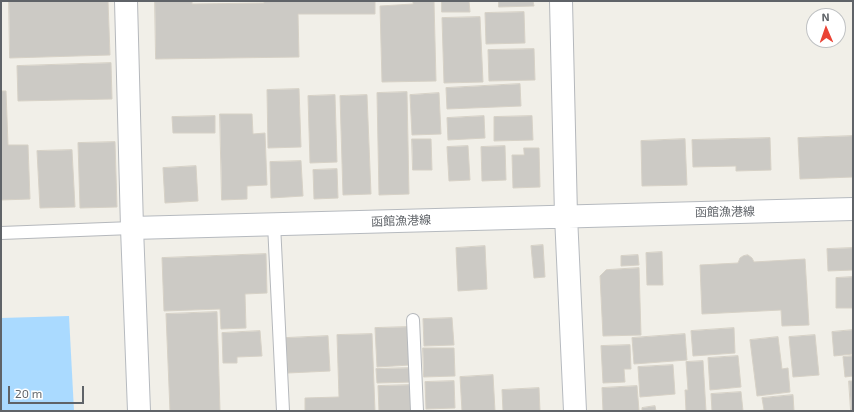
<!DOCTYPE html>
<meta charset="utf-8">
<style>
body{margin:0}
#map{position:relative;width:854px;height:412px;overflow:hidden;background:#f1efe8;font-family:"Exo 2",sans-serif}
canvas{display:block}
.frame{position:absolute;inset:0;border:2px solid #5f6368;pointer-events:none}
.north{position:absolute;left:806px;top:8px;width:40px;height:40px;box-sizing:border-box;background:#fff;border:1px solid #bfc1c3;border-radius:50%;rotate:358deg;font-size:11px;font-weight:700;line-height:16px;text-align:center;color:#5f6368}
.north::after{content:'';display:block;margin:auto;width:14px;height:18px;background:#ea4335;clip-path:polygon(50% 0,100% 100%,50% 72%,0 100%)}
.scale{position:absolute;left:8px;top:386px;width:76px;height:18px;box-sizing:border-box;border:2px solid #5f6368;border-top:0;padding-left:5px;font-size:12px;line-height:14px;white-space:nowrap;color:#5f6368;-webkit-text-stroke:3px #fff;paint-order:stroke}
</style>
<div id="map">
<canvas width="854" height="412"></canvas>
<div class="frame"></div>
<div class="north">N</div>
<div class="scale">20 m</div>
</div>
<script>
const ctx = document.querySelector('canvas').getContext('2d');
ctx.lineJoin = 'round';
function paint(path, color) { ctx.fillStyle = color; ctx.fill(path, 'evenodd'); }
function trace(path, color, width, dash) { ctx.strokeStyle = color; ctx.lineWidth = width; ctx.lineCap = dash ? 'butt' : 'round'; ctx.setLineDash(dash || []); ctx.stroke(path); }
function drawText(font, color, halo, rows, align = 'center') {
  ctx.font = font + ' "Exo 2","Noto Sans JP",sans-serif'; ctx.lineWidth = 3; ctx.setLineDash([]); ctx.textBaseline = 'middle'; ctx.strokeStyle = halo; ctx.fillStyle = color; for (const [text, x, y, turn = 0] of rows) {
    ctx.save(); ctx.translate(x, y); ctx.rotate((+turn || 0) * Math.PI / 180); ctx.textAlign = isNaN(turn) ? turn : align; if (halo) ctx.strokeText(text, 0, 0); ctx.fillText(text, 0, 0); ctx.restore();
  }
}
const water = new Path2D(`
 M69,316L74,411H1V318Z`);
const building = new Path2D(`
 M9,1H108L110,55L10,58Z
 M155,1H192V4L264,3V1H375V14H298L299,57L156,59Z
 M413,1H434L436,81L382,82L380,6L413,4Z
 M442,1H469L470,12H442Z
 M499,1H533L534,6L499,7Z
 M524,12L525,43L486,44L485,13Z
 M480,17L483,82L444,83L442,18Z
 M534,49L535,80L489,81L488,50Z
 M111,63L112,99L18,101L17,66Z
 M520,84L521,106L447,109L446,88Z
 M299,89L301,147L268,148L267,90Z
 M1,91H6L8,145H28L30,199L1,200Z
 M407,92L409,194L379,195L377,93Z
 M439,93L441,134L412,135L410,95Z
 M335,95L337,162L310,163L308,96Z
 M367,95L371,194L343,195L340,96Z
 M220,114H252L253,134L265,133L267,185L247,186V199L222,200Z
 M215,116V133H173L172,117Z
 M484,116L485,138L448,140L447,118Z
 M532,116L533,140L494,141V117Z
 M853,136V177L800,179L798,138Z
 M770,138L771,170L736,171V166L693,167L692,140Z
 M412,139H431L432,170H413Z
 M685,139L687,185L642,186L641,141Z
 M115,142L117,207L80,208L78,143Z
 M468,146L470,180L449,181L447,147Z
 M505,146L506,180L482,181L481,147Z
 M524,148H539L540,187L513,188L512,155H524Z
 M72,150L75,207L40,208L37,151Z
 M301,161L303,196L271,198L270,162Z
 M196,166L198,201L165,203L163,168Z
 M337,169L338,198L314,199L313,170Z
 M543,245L545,277L534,278L531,246Z
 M485,246L487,289L458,291L456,248Z
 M853,248V270L828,271L827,249Z
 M662,252L663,285H647L646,253Z
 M266,254L267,293L245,294L246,328L221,329L220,309L164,311L162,258Z
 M638,255L639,265L621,266V256Z
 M748,255L752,258L754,262L805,259L809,325L782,326L781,310L702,314L700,265L738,263L740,258L743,256Z
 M639,268L641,335L603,336L600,276L606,270Z
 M853,277V308H836V278Z
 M217,312L220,411H170L166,314Z
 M452,318L454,345L424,346L423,319Z
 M408,327L410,365L377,367L375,328Z
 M734,328L735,353L693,356L691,331Z
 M853,330V354L834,356L832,332Z
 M260,331L262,356L237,357V363H223L222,333Z
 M372,334L375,411H305V398L339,397L337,335Z
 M685,334L687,360L634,364L632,338Z
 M815,335L819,375L793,377L789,337Z
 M328,336L330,371L288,373L286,338Z
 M778,337L782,369L788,368L790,392L757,396L750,340Z
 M630,345L631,369H624L625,382L603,383L601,346Z
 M423,348H454L455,376L424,377Z
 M738,356L741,387L710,390L708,358Z
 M853,356V376L845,377L843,357Z
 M703,361L706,411H686L685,390H688L686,362Z
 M673,365L675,394L640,397L638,367Z
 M412,368L413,382L377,383L376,369Z
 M493,375L495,411H462L460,377Z
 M454,381L455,408L426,409L425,382Z
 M849,381H853V411H851Z
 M411,385L412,411H379L378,386Z
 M637,386L639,411H603L602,388Z
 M539,388L540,411H503L502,390Z
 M741,392L743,411H712L711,394Z
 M793,395L794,411H755L764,410L762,398Z
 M655,406L656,411H642V408Z`);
const lane = new Path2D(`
 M274,224L283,411
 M1,233L132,228
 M413,320L417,411`);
const street = new Path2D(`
 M126,1L132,228
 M561,1L566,216`);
const secondary = new Path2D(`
 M566,216L575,411
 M139,411L132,228L853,209`);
const streetNames = [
 ["函館漁港線",725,212,-1],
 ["函館漁港線",401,221,-2]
];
paint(water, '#aadaff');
paint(building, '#cccac5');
trace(building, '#d6d1c6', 1);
trace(lane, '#b5b8bc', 14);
trace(street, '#b5b8bc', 24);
trace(secondary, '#b6babf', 24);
trace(lane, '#fff', 12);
trace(street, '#fff', 22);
trace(secondary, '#fff', 22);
drawText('12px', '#5f6368', '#fff', streetNames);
</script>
